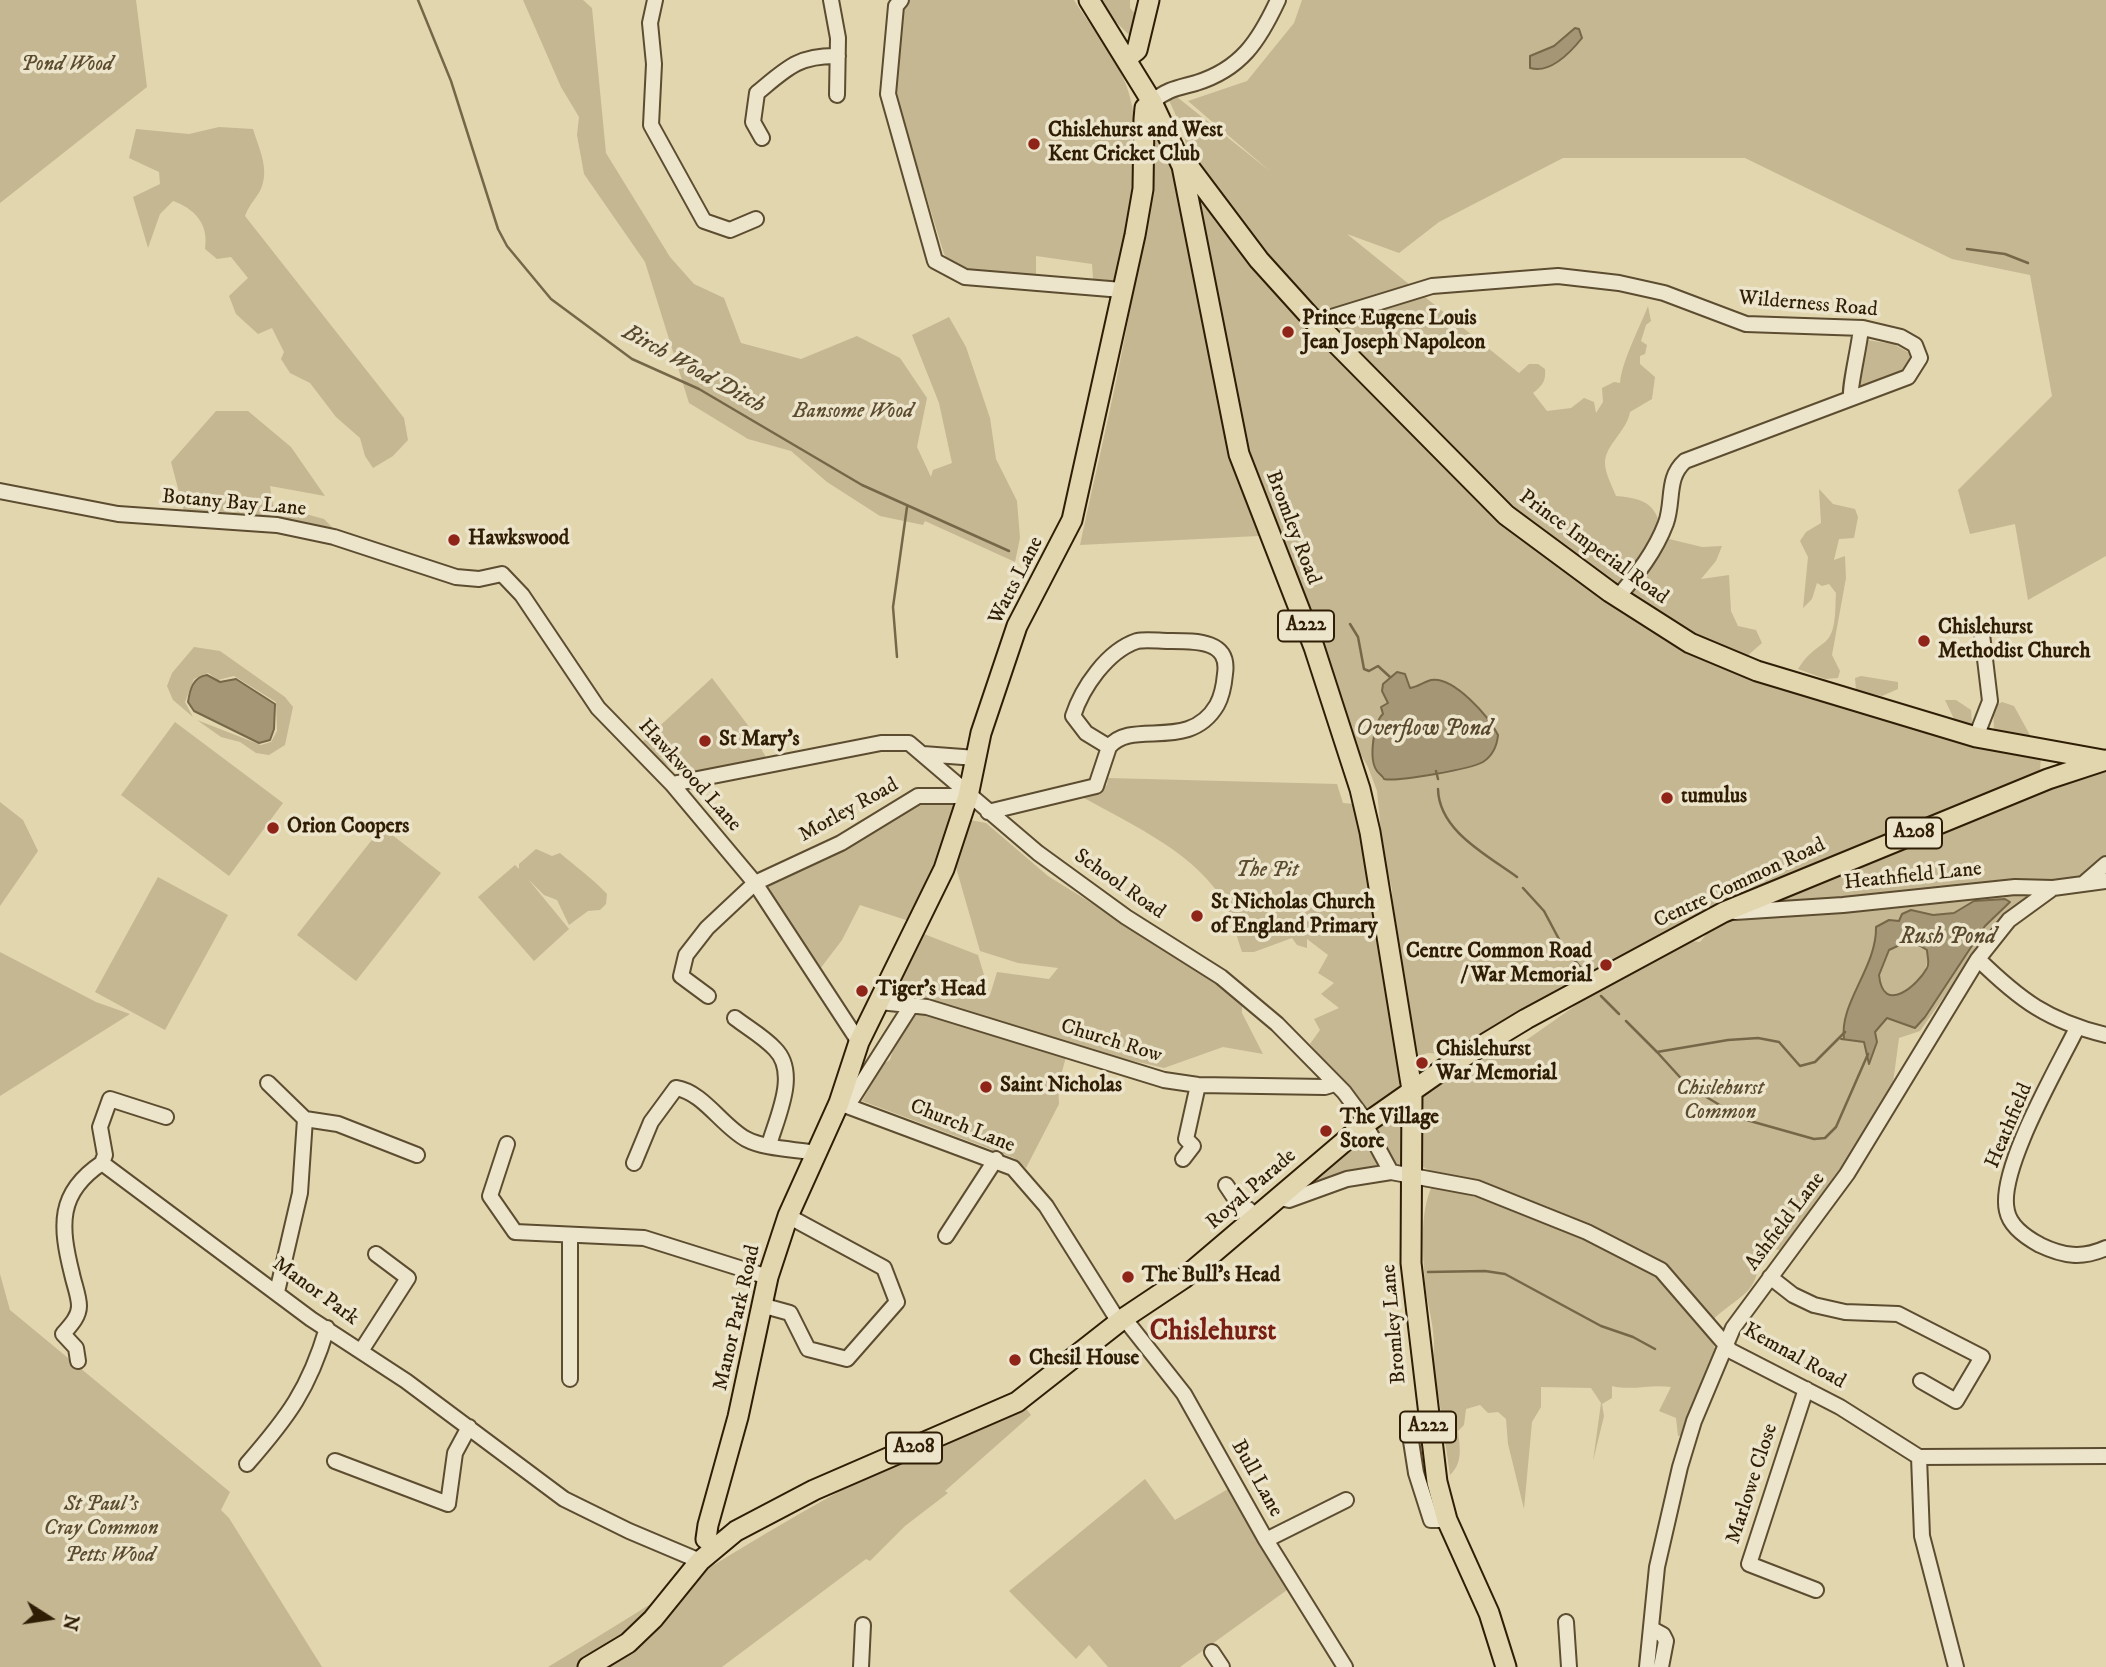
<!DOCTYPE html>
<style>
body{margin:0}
#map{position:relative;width:2106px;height:1667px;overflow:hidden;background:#e2d6af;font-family:"IM FELL DW Pica",serif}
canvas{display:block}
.north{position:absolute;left:14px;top:1583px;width:70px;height:70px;-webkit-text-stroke:5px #ece4cb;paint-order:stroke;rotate:102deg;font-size:19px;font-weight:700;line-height:28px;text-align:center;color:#2f1e05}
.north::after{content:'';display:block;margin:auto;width:24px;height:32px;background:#2f1e05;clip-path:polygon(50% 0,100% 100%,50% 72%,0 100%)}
</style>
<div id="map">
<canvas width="2106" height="1667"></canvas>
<div class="north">N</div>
</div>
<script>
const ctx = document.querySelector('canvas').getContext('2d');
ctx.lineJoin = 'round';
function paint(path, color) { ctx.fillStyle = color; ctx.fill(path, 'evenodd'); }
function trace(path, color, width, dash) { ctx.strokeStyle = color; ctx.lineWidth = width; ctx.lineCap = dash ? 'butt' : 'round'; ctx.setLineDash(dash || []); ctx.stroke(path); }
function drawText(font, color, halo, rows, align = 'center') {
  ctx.font = font + ' "IM FELL DW Pica",serif'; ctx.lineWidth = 7; ctx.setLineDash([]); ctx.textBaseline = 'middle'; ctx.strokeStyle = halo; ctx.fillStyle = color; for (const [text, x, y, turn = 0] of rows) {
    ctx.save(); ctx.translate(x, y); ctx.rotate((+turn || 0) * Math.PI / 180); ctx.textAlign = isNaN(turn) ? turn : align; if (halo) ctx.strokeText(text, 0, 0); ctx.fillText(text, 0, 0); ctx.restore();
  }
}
const green = new Path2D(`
 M0,0H136L147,87L0,203Z
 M523,0H583L592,8L606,153L670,257L694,284L724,298L741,343L801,359L857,336L900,358L927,398L917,447L931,477L933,470L952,463L939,403L912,335L949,317L966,347L990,418L996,459L1017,501L1020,538L1015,562L925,521L923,525L880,516L827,482L791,451L748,439L689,403L645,262L584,174L577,135L579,117L561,87Z
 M910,0H1074C1089,24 1109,48 1121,73C1151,135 1130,217 1119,281L1093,279L1092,264L1036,256V280C1006,277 962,282 944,254L895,94L903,9Z
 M1102,0H1130V8L1137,16L1134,40L1114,20Z
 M1302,0H2106V556L2028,600L2015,524L1970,534L1958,490L2052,396L2030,275L1952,259L1745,158H1563L1439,222L1399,253L1347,234L1519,373L1529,364H1538L1545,369C1546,381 1543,385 1533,393L1547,411L1571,408L1584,398L1594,402L1596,413L1603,402L1602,388L1614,382L1620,383C1622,361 1639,329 1648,306L1651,321L1646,325L1641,341L1647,345L1645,354L1640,356V364L1655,377L1652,399L1630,412C1627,431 1605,445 1605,463C1605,473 1612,486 1616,496C1650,499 1655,505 1665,538L1702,547L1722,546L1716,561L1701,579L1729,575L1731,611L1738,626L1756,630L1762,643L1745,658L1925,725L1954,719L1945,700H1956L1971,710L1972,723L1994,731L1993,707L2002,702L2014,706L2041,755L2040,772L1989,799L2106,772V859L2075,879L2031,892L2033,895L1999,919L1920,1031L1899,1038L1893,1083L1848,1161L1783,1251L1754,1244C1770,1296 1730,1296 1706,1328L1717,1353L1684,1435L1678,1436L1676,1418L1659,1411L1671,1387C1650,1384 1632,1391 1612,1386V1398L1602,1404L1604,1416L1593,1461L1601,1403L1591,1388L1541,1387V1407L1532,1422L1524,1509L1508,1444L1506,1419L1498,1412L1488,1413L1480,1405L1466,1409L1464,1425L1458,1431C1460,1448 1463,1463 1450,1475L1439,1399L1429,1370C1441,1343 1428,1313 1425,1284C1423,1254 1419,1214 1432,1186L1491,1201L1423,1167L1420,1098L1423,1091H1430L1459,1069L1525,1041L1619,975L1691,941L1700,942L1708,932L1893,840L1445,1059L1441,1054L1428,1053L1414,1057L1401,956L1393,934L1392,889L1383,853L1377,791L1368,767L1346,729L1317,622L1278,535L1080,545C1110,406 1147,267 1150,124L1190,162L1183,131L1162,85L1271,172L1188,101L1247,81L1294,23ZM2005,899L2009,902L1985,926L1915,1028L1887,1018L1875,1032L1877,1043L1869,1062L1864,1042L1844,1040C1838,1000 1883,968 1875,928L1899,921L1902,914L1911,910L1933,915L1954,913L1974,901Z
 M219,127L253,129C258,146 269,167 262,186C259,196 249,204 245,216L404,418L408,440L393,456L373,468L365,456L360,438L336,417L310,383L290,373L281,359L284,352L272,328L258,334L236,314L229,296L248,278L231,257L217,259L205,249C209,224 195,209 173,201L160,214L148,248L133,197L160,184L159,172L129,158L136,129L189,134Z
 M1867,340L1893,344L1908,352L1912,361L1906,371L1860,388L1864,345Z
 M216,411H248L291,447L325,496L270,486L273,505L324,519L339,534L310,524L184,511L171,462Z
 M1819,489L1833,504L1855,509L1858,517L1854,538L1839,539L1834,560L1845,556L1846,578L1832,655L1840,671L1838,678L1825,679L1798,669C1806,656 1813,651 1825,642C1837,633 1835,606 1836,593L1829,584L1822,586L1817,583L1812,599L1803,608L1808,557L1800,541L1806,532L1821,523Z
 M194,647L220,651L285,697L293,707L285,745L269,755L256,753L240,742L221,737L197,720L261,745L271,742L277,731L276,702L234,676L218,680L208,673L194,679L185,702L193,717L173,700L167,686L172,673Z
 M1861,676L1898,682V689L1882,696L1856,690L1855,678Z
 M712,678L747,724L767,759C709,771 687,790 640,744Z
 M175,722L283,803L229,876L121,795Z
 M1108,778L1337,784L1343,803L1354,804L1365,842L1400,1054C1399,1063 1402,1074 1400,1083C1397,1096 1375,1110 1363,1108L1310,1044L1320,1030L1314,1019L1339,1008L1321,994L1334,983L1318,973L1328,955L1307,939V948L1297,945L1292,938L1254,952H1242C1237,938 1233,919 1226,906C1200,855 1132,825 1084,798L1107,785Z
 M958,800L915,923L860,905L842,940L820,969L763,884L914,804Z
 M0,802L23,820L38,851L0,906Z
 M970,820L986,823L1048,876L1220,983L1242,1005V1013L1263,1054L1223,1047L1164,1068L1082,1049L926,1000L898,998L894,994L924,934L978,955L990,995L997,972L1049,979L1058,968L1018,963L980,951L955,864Z
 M382,827L441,873L356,981L297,935Z
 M536,849L552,856L560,853C576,867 592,878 607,894L606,904L600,910L588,911L569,925L557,900L544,895L528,879L569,929L534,961L478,897L515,865L519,869V864Z
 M158,877L228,915L165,1030L95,992Z
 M1904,943L1917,944L1927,950C1930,976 1915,981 1899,997C1886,996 1880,987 1879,975L1889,950Z
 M0,952L96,1002L130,1014L0,1096Z
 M919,1010L1066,1057L1058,1086L1059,1104L1026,1168L1014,1158L862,1101L883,1064L890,1060L894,1047L916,1011Z
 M1395,1112L1400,1113L1404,1164L1394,1165L1375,1128Z
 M1362,1141L1381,1168L1297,1194Z
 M0,1274L10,1310L230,1492L221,1510L229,1518L322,1667H0Z
 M1022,1403L1031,1415L945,1491L948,1493L905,1526L870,1561L866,1559L722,1667H548C645,1609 740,1546 840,1491L846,1483Z
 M1145,1479L1175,1520L1228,1489L1287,1590L1180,1667H1108L1089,1645L1076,1659L1009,1591Z`);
const water = new Path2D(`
 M1575,28L1579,29L1582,38C1570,53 1550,74 1530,68V56L1554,46Z
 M1397,672L1405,674L1410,688C1418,687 1423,682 1431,680C1454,676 1489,717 1498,735C1497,746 1492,756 1483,762C1471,769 1397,782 1384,779C1383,776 1379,774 1377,771C1368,759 1374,722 1383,714L1381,707L1388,703L1382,691L1383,684Z
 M207,675L220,682L236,679L275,704L274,729L270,740L259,743L194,711L188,702C190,689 193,677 207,675Z
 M2005,899L2010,902L1985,926L1925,1017L1915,1028L1887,1018L1875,1032L1877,1042L1869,1064L1864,1042L1841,1039H1844C1839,1003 1877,967 1876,927L1889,920L1899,921L1902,914L1911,910L1933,915L1954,913L1974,901ZM1904,943L1917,944L1927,950C1927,955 1930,963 1927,968C1918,985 1883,1016 1879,975L1889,950Z`);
const stream = new Path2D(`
 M418,0L451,81L498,229L507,246L551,299L632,359L699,389L862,485L1009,551
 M1967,249L2005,254L2028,263
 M1350,624L1358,637L1364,669L1369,671L1378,666L1390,677
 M897,657L893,607L907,507
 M1436,771L1438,779
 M1438,789C1439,831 1487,855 1517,877
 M1523,888L1544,911L1561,943L1581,968
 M1601,996L1619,1014
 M1626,1021L1657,1052L1728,1040L1758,1038L1779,1042L1800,1066L1815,1062L1845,1032
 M1657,1052L1688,1086L1743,1119L1814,1139L1825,1138L1836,1127L1868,1054
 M1428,1272L1485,1271L1505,1274L1601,1326L1633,1337L1655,1349`);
const minor = new Path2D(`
 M655,0L650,23L654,64L651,125L704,221L730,230L756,219
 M831,0L838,38L837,95
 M901,0L896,6L888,94L935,261L965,277L1122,290
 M1152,102C1167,89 1178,88 1196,83C1241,69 1259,41 1278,0
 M762,138L753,122L757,93C786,69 798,55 838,56
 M1315,322L1432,286L1558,276L1619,283L1664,293L1746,324L1863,328L1901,337L1915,345L1920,358L1908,377L1685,461C1666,478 1674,500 1666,523C1655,552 1638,573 1618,597
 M1851,396C1849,389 1860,343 1861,328
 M0,491L118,514L277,525L334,537L456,577L479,579L502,574L522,595L598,708L672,784L755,883L859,1042
 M1976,737L1990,701L1982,634
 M923,754L976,758
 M672,784L881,743H909L1038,853L1126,917L1221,977L1277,1024L1344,1092L1367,1123
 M988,812L1096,786L1109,747L1086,733L1073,716C1082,688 1107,651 1137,641C1146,639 1159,641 1169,641C1196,641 1230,640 1225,674C1224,685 1222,696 1217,705C1189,753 1132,718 1109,747
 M2083,884L2106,864
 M1735,912L1843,905L2015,887L2053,888L2106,881
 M1978,959C2020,1000 2048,1021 2106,1035
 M708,996L681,976L686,955L707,928L755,883L841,843L918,796H968
 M880,1002L927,1007L1164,1080L1198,1085L1325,1087L1335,1084
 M735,1018C748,1028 764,1037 775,1049C799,1073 777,1117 769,1145
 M2077,1028C2058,1067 1997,1171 2007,1211C2010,1226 2027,1238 2040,1245C2063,1256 2082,1259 2106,1248
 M268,1083L305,1119L300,1193L277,1292
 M839,1103L1013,1168L1046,1206L1119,1322
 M848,1105L911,1006
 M305,1119L338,1124L417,1155
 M1365,1124L1391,1172
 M507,1144L490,1196L515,1232L644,1238L768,1277
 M1183,1159L1193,1146L1186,1139L1198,1085
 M102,1163L105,1155L100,1127L110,1099L166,1117
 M634,1163L651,1122L676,1088C703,1092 722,1126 746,1139C765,1149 794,1149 816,1153
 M1226,1185L1244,1212L1248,1209L1256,1218
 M1279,1198L1289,1200L1347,1179L1391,1172L1477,1188L1587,1232L1661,1270L1731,1351L1840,1407L1919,1457L2106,1456
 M946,1236L996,1159
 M1770,1277L1793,1295L1814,1305L1845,1312L1898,1314L1982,1357L1956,1401L1921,1381
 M761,1305L790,1313L808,1349L847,1359L897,1302L884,1268L788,1216
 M1124,1318L1184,1394L1266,1540L1345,1667
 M361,1351L408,1278L376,1254
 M78,1361L76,1348L63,1334C70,1326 79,1317 79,1306C79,1296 74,1284 72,1274C60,1226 57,1193 102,1163L311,1319L406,1381L564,1499L629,1531L700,1561
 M570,1379V1237
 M1806,1389L1749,1564L1816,1590
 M1429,1429L1418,1431L1411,1441L1416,1473L1431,1520H1447
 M1919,1457L1922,1536L1956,1667
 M335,1461L448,1504L455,1453L469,1427
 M247,1464C288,1417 309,1389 327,1328
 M1266,1540L1346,1500
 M1566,1622L1569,1667
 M1652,1629L1663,1635L1666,1641L1661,1667
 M1212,1652L1222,1667
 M861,1667L863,1625
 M1647,1667L1657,1567L1680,1467L1694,1421L1733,1328L1847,1174L1978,959L2009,920L2053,888`);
const major = new Path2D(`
 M1089,0L1152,102L1182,166L1239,454L1314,647L1360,789L1370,832L1412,1090L1411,1263L1437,1482L1447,1520L1489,1613L1506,1667
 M1127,58L1137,50L1149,0
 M1182,166L1189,167L1259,260L1315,322L1506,515L1610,592L1690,643L1757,671L1976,737L2103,760
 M715,1547L706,1539L708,1525L738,1417L768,1277L788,1216L839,1103L859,1042L944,869L968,796L981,733L1017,626L1072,520L1135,235L1143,189L1144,119L1145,108L1152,102
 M588,1667L628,1643L653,1619L700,1561L736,1531L814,1490L1017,1402L1124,1318L1184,1278L1365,1124L1445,1068L1526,1019L1724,912L2048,779L2106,760`);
const markers = [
 [1034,144,7,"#8f2418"],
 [1288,332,7,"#8f2418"],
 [454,540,7,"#8f2418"],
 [1924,641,7,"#8f2418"],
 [705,741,7,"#8f2418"],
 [1667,798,7,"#8f2418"],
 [273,828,7,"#8f2418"],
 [1197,916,7,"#8f2418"],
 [1606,965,7,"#8f2418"],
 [862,991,7,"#8f2418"],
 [1422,1063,7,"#8f2418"],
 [986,1087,7,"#8f2418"],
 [1326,1131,7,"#8f2418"],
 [1128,1277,7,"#8f2418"],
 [1015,1360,7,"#8f2418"]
];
const shields = [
 [1306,626,56],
 [1914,833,56],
 [1428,1427,56],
 [914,1448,56]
];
const shieldNames = [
 ["A222",1306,626],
 ["A208",1914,833],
 ["A222",1428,1427],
 ["A208",914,1448]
];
const parkNames = [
 ["Pond Wood",67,66],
 ["Bansome Wood",853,413],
 ["The Pit",1267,872],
 ["Chislehurst",1720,1090],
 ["Common",1720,1114],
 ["St Paul's",101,1506],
 ["Cray Common",101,1530],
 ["Petts Wood",110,1557]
];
const poiNames = [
 ["Chislehurst and West",1048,132],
 ["Kent Cricket Club",1048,156],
 ["Prince Eugene Louis",1302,320],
 ["Jean Joseph Napoleon",1302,344],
 ["Hawkswood",468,540],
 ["Chislehurst",1938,629],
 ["Methodist Church",1938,653],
 ["St Mary's",719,741],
 ["tumulus",1681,798],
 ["Orion Coopers",287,828],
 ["St Nicholas Church",1211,904],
 ["of England Primary",1211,928],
 ["Centre Common Road",1592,953,"right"],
 ["/ War Memorial",1592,977,"right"],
 ["Tiger's Head",876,991],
 ["Chislehurst",1436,1051],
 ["War Memorial",1436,1075],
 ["Saint Nicholas",1000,1087],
 ["The Village",1340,1119],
 ["Store",1340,1143],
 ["The Bull's Head",1142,1277],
 ["Chesil House",1029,1360]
];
const streetNames = [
 ["Wilderness Road",1808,305,5],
 ["Botany Bay Lane",234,504,5],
 ["Bromley Road",1292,528,69],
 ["Prince Imperial Road",1593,548,36],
 ["Watts Lane",1017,581,-63],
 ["Hawkwood Lane",689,776,48],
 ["Morley Road",849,811,-29],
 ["Heathfield Lane",1913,877,-6],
 ["Centre Common Road",1740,884,-25],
 ["School Road",1119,885,35],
 ["Church Row",1111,1042,17],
 ["Heathfield",2010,1126,-67],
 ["Church Lane",962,1127,22],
 ["Royal Parade",1252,1190,-41],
 ["Ashfield Lane",1786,1222,-53],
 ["Manor Park",315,1292,36],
 ["Manor Park Road",738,1318,-77],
 ["Bromley Lane",1395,1324,-95],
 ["Kemnal Road",1794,1357,29],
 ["Bull Lane",1256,1479,61],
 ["Marlowe Close",1753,1484,-72]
];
const waterNames = [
 ["Birch Wood Ditch",693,370,29],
 ["Overflow Pond",1424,730],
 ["Rush Pond",1948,938]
];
const districtNames = [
 ["Chislehurst",1213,1333]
];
paint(green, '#c4b792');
paint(water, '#a59775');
trace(water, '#766748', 2);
trace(stream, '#766748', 2.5);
trace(minor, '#5c4c30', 18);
trace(major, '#2f1e05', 23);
trace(minor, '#ece4cb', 14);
trace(major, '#e2d6af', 19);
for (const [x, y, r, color] of markers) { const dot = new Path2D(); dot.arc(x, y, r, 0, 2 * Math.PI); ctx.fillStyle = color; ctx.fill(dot); trace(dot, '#ece4cb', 2.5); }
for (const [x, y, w] of shields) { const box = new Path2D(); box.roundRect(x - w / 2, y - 15.5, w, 31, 5); ctx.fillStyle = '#ece4cb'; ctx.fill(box); trace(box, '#2f1e05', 2); }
drawText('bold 19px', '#2f1e05', null, shieldNames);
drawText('italic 21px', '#5c4c2f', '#ece4cb', parkNames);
drawText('bold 21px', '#2f1e05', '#ece4cb', poiNames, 'left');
drawText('21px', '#2f1e05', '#ece4cb', streetNames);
drawText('italic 23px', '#58482c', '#ece4cb', waterNames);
drawText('bold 28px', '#7a1f14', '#ece4cb', districtNames);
</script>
